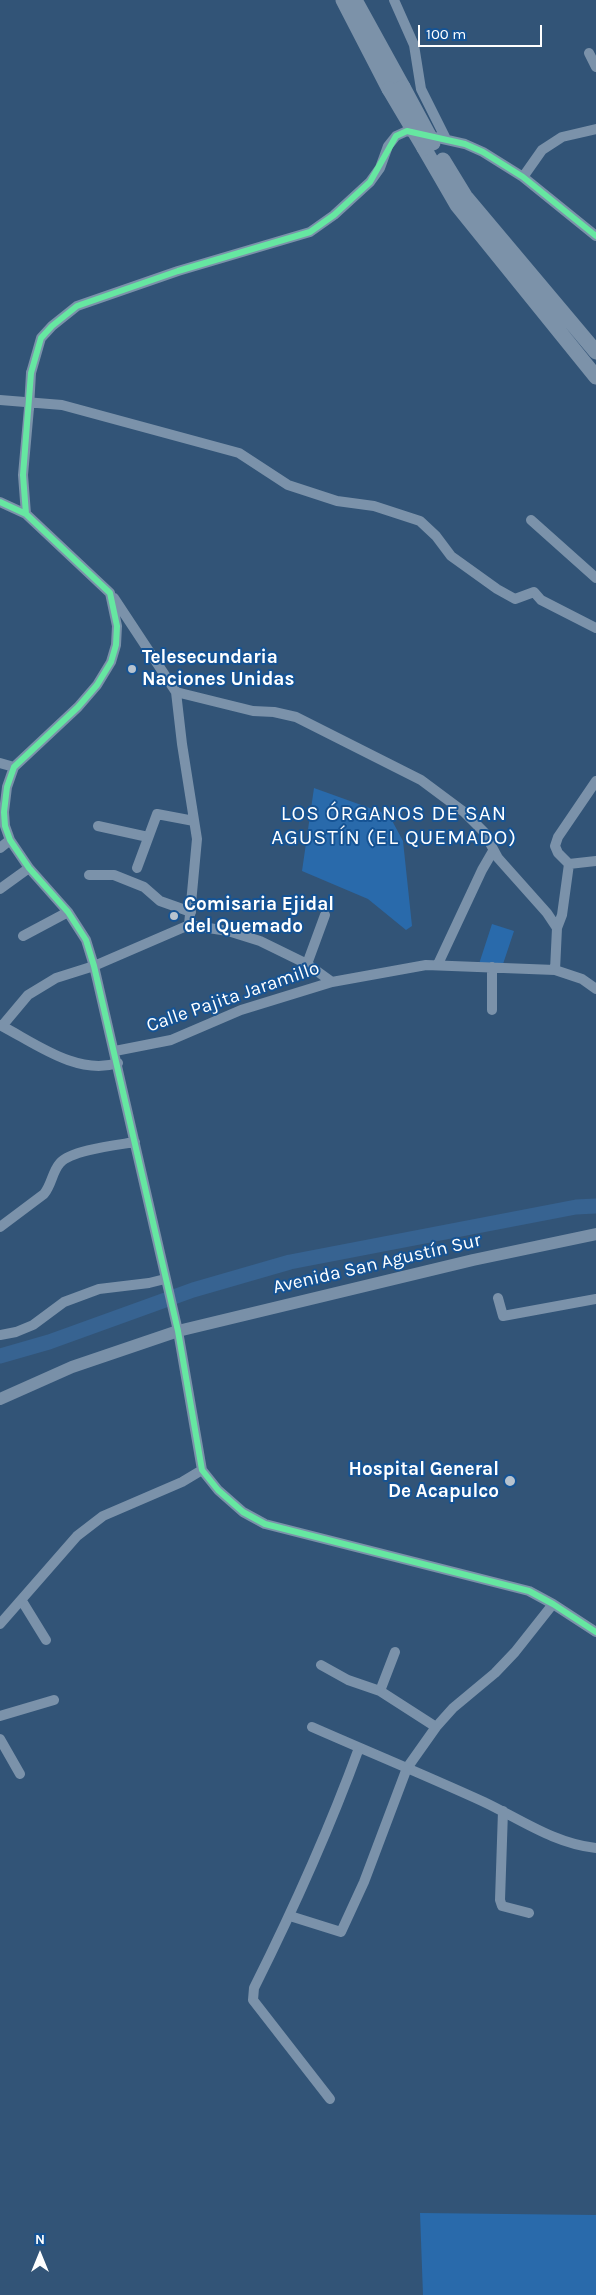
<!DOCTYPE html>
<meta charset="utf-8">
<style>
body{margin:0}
#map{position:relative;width:596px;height:2295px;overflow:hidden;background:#325477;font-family:Karla,sans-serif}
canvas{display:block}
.north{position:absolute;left:15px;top:2230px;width:50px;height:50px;-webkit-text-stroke:4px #155394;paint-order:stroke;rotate:0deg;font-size:14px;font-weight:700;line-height:20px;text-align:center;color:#fff}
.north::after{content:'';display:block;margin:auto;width:18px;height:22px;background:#fff;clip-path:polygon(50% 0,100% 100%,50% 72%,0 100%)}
.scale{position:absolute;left:418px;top:25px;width:124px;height:22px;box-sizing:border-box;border:2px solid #fff;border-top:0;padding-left:6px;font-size:15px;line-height:18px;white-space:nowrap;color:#fff;-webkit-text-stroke:4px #155394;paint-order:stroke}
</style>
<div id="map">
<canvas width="596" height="2295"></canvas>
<div class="north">N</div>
<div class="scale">100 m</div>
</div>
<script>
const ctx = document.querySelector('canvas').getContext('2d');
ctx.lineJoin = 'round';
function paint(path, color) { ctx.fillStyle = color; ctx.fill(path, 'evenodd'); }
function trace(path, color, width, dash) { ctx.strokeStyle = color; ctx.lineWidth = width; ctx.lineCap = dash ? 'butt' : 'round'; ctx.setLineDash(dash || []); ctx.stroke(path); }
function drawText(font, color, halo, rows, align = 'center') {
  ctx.font = font + ' Karla,sans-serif'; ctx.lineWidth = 4; ctx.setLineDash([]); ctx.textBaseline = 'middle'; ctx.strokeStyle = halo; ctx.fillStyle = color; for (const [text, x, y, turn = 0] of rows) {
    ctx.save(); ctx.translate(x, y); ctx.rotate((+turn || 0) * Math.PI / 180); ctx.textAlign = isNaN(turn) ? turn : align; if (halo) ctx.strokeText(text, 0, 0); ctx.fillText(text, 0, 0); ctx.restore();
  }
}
const green = new Path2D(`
 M314,788L389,815L403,841L412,926L406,930L368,899L302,871Z
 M492,924L514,931L502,967L479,964Z
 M420,2213L596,2215V2295H423Z`);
const river = new Path2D(`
 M0,1356L49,1342L193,1290L290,1262L576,1207L596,1206`);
const minor = new Path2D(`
 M394,0L414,45L421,89L446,139
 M589,53L596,67
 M523,177L542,150L562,137L596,129
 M31,373L41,338L52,326L77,306L178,271L310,232L334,215L370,182L380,168L388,146L396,136L407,131L465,144L483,152L523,177L596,236
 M0,400L62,405L239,453L288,485L337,501L374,506L420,521L436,536L451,556L497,589L515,599L534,592L541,600L596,628
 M0,502L26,514L110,593L117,626L116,645L111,662L97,685L78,707L14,767L7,787L4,812L5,826L10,840L29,868L68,912L86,940L94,966L178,1331L202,1470L218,1490L243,1512L265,1524L529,1591L553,1604L596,1632
 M26,514L23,475L29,408
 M531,520L596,578
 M114,598L176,692L253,711L274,712L296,717L421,780L464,812L484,832L498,858L547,913L557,928
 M176,692L182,744L197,839L189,925
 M0,763L14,767
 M596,781L558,837L555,846L558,853L569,864L596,861
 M98,826L148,837
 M0,848L10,840
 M137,868L157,814L194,821
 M89,875H114L144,887L160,901L191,912
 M0,889L29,868
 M23,936L68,912
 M307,964L325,915
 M438,964L482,870L493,851
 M555,970L557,928L562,915L569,864
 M492,1010V967
 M0,1025C35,1043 77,1076 118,1063
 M2,1026L28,995L56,978L94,966L189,925L228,931L260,941L307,964L332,982
 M115,1051L171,1040L241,1010L332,982L426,965L555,970L582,979L596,989
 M0,1227L44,1194C52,1184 52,1172 60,1163C71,1150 118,1145 135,1142
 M498,1298L503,1316L596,1299
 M0,1335L16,1332L33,1325L64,1302L99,1289L149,1283L165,1279
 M22,1601L46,1640
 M0,1624L77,1536L103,1516L182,1482L202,1470
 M321,1665L348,1680L380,1691L436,1727
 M380,1691L395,1652
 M0,1716L54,1700
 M312,1727C369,1752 427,1776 484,1802C520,1819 555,1844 596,1848
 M0,1739L20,1774
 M503,1811L500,1900L502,1906L529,1913
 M290,1916L341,1932L364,1882L407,1768L436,1727L453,1708L495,1673L515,1652L553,1604
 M330,2099L253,2000L254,1988C293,1910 329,1830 359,1748`);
const major = new Path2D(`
 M0,1399L72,1367L178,1331L473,1260L596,1234`);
const highway = new Path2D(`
 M343,0L389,89
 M355,0L403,87
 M424,148L457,205L596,377
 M443,160L465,196L596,352`);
const minorBridge = new Path2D(`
 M29,408L31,373`);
const highwayBridge = new Path2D(`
 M403,87L433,143
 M389,89L424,148`);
const cycleway = new Path2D(`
 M0,502L26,514L110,593L117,626L116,645L111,662L97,685L78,707L14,767L7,787L4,812L5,826L10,840L29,868L68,912L86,940L94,966L178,1331L202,1470L218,1490L243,1512L265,1524L529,1591L553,1604L596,1632
 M26,514L23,475L31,373L41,338L52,326L77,306L178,271L310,232L334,215L370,182L396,136L407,131L465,144L483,152L523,177L596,236`);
const markers = [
 [132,669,5,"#b7c3cf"],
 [174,916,5,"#b7c3cf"],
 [510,1481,6,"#b7c3cf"]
];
const poiNames = [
 ["Telesecundaria",142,658],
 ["Naciones Unidas",142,680],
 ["Comisaria Ejidal",184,905],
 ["del Quemado",184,927],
 ["Hospital General",499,1470,"right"],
 ["De Acapulco",499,1492,"right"]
];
const streetNames = [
 ["Calle Pajita Jaramillo",233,997,-19],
 ["Avenida San Agustín Sur",377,1264,-13]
];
const quarterNames = [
 ["LOS ÓRGANOS DE SAN",394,814],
 ["AGUSTÍN (EL QUEMADO)",394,838]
];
paint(green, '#296aab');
trace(river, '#376391', 15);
trace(minor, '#7b92aa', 10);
trace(major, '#7990a8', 12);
trace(highway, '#7c92a9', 15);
trace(minorBridge, '#7b92aa', 10);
trace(highwayBridge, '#7c92a9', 15);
trace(cycleway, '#66e7a1', 6);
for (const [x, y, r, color] of markers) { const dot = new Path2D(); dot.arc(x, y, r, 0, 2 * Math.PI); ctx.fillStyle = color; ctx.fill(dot); trace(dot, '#155394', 2); }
drawText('bold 19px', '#fff', '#155394', poiNames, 'left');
drawText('19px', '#fff', '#155394', streetNames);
ctx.letterSpacing = '1px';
drawText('21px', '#fff', '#155394', quarterNames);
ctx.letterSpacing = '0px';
</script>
